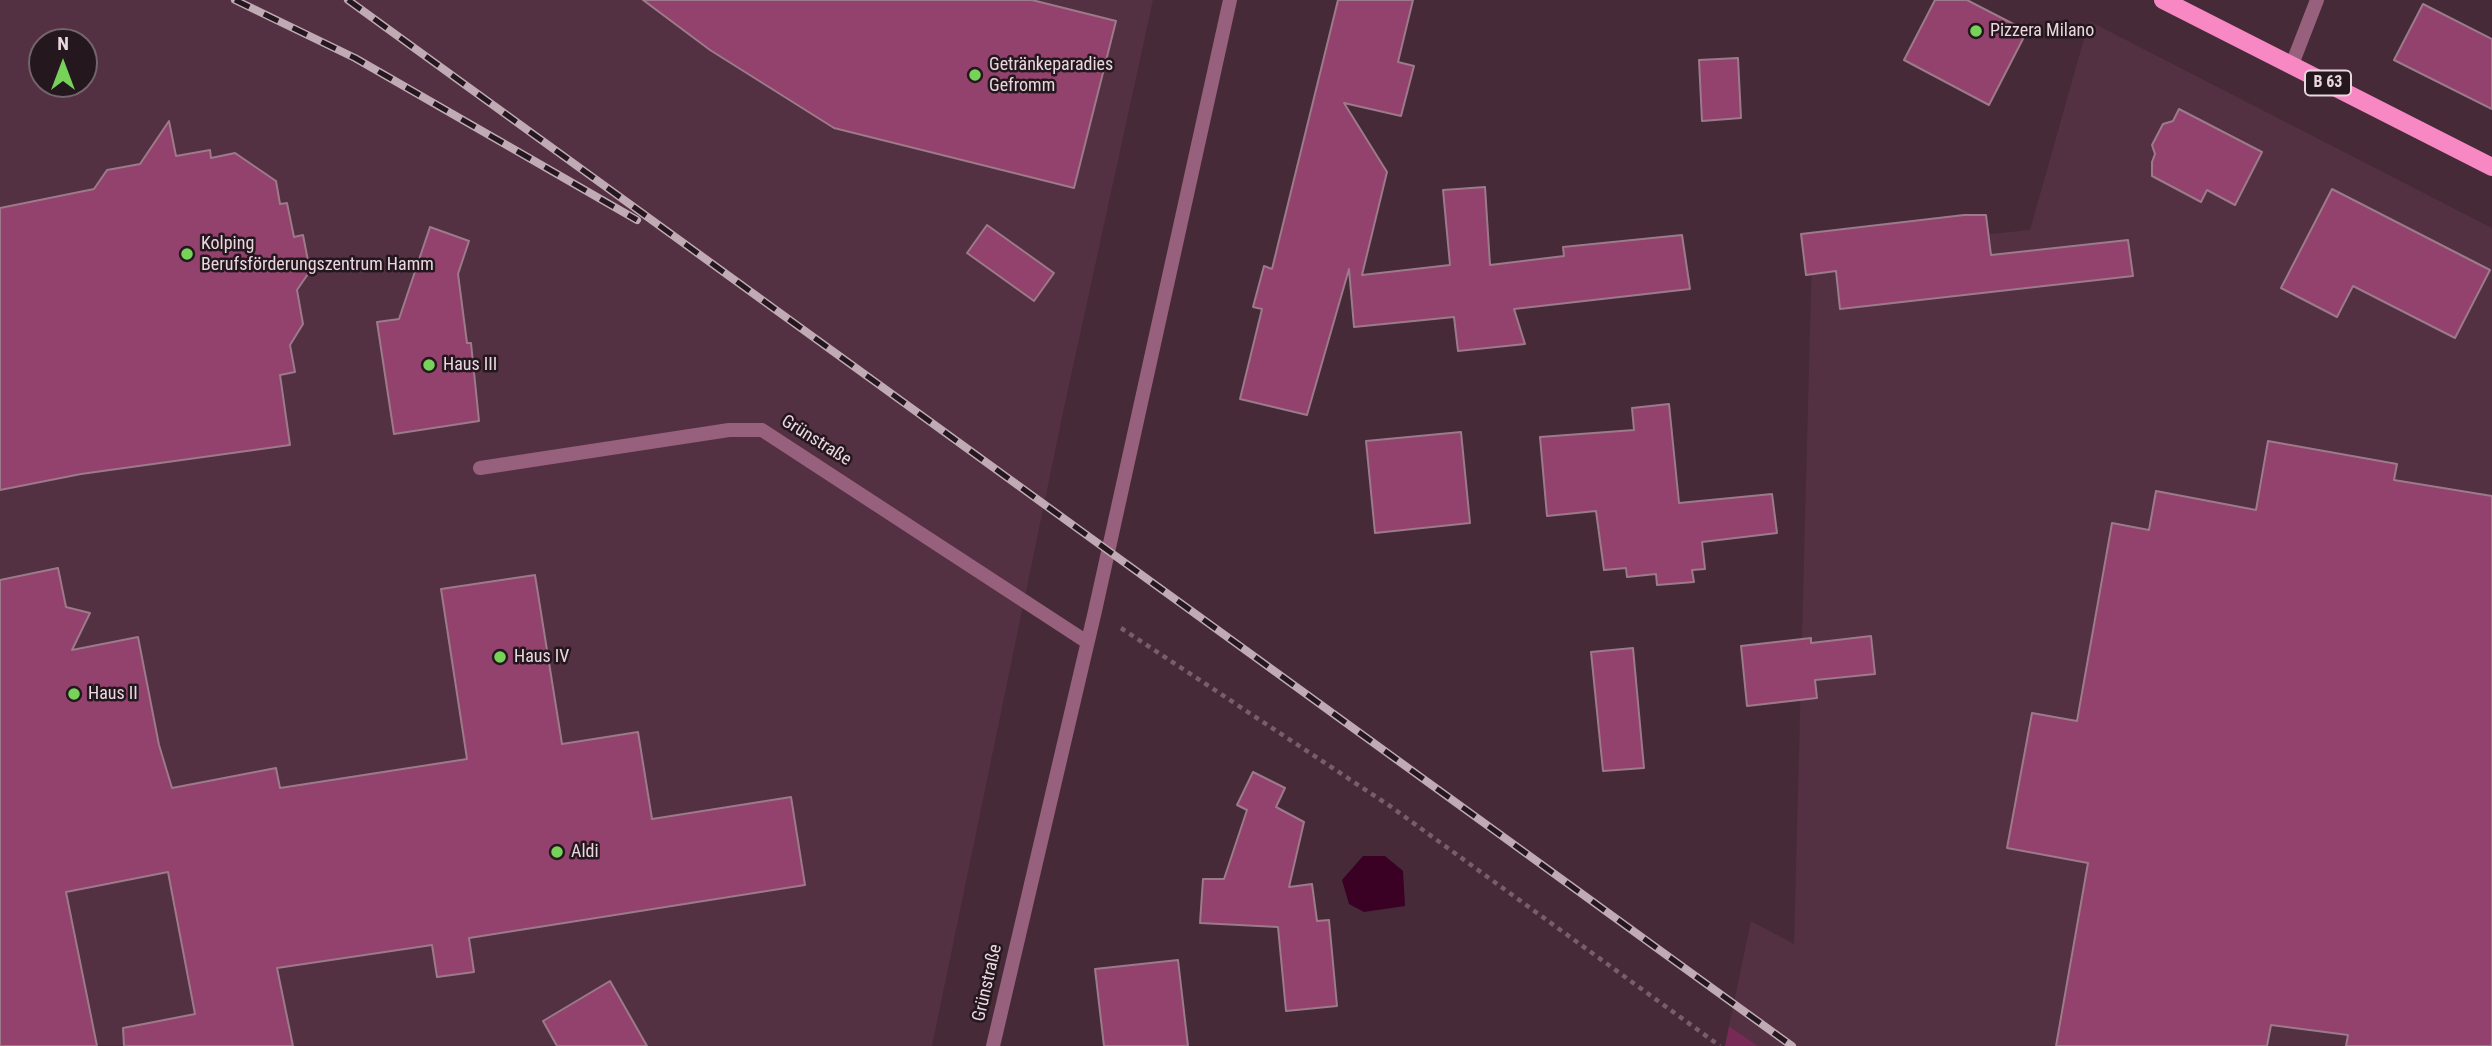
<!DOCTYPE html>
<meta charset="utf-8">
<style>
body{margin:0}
#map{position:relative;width:2492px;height:1046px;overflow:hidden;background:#462a38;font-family:"Roboto Condensed",sans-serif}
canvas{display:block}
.north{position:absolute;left:28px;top:28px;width:70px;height:70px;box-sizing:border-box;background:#24171d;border:2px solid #73646b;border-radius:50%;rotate:0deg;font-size:19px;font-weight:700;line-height:28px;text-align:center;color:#ead7df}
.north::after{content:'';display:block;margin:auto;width:24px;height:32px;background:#77d259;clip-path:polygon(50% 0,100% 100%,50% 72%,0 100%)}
</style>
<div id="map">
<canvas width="2492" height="1046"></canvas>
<div class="north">N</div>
</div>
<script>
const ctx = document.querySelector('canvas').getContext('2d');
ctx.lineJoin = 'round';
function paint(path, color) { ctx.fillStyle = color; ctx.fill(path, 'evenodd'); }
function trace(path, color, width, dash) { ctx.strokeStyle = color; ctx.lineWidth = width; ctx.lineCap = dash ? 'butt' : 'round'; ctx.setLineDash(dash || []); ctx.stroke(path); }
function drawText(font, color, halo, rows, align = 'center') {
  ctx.font = font + ' "Roboto Condensed",sans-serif'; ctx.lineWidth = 5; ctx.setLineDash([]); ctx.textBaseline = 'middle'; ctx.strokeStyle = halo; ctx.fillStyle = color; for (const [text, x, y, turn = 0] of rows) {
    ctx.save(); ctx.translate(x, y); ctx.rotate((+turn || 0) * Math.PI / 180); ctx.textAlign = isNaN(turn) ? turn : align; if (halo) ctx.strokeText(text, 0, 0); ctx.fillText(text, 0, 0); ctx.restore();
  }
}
const built = new Path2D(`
 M0,0H1153L1064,408L932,1046H0ZM42,42H84V84H42Z
 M2089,21L2492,228V1046H1758L1729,1026L1751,921L1794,944L1812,252L2030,230Z`);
const green = new Path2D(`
 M1729,1026L1758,1046H1725Z`);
const water = new Path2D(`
 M1363,856H1385L1403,871L1405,906L1364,912L1349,904L1342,880Z`);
const building = new Path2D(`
 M643,0H1032L1116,21L1074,188L834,128L710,50Z
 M1338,0H1413L1398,62L1414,66L1401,116L1344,103L1387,172L1362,275L1450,265L1443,190L1485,187L1490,265L1564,256L1563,247L1682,235L1690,289L1514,309L1525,344L1458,351L1454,317L1354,327L1349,269L1307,415L1240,399L1262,309L1253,307L1264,266L1272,269Z
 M1935,0H1967L2027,31L1989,105L1904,60Z
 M2423,4L2492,39V109L2394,60Z
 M1738,58L1741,118L1702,121L1699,60Z
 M2179,109L2262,152L2235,205L2207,190L2201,202L2152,176V162L2155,154L2152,145L2163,124L2173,121Z
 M169,121L176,156L210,150L211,158L235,153L276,181L280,204L287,203L294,237L303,235L310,271L297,290L303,324L290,345L295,372L280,375L290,445L81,474L0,490V208L94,189L107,170L140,164Z
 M2332,189L2490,270L2455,338L2353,286L2337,317L2281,288Z
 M1964,215H1986L1991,255L2128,240L2133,276L1840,309L1836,271L1806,275L1801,234Z
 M987,225L1054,273L1034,301L967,253Z
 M430,227L469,241L458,274L467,343H471L479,421L394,434L377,322L399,319Z
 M1669,404L1679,503L1772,494L1777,533L1702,542L1705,569L1692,570L1694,582L1657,585L1656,574L1627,577L1626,568L1604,570L1596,511L1547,516L1540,437L1634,430L1632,408Z
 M1461,432L1470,523L1375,533L1366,441Z
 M2268,441L2397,464L2394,480L2492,496V1046H2346L2348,1035L2271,1025L2267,1046H2056L2088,863L2007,848L2032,713L2077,721L2112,523L2149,530L2156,491L2256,510Z
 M58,568L66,607L90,613L72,650L138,637L159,745L172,788L276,768L280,788L467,759L441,589L535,575L562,744L638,732L652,819L791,797L805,885L469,938L474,972L437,977L432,945L277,968L293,1046H124L123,1028L195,1014L168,872L66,892L97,1046H0V580Z
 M1871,636L1875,674L1815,680L1817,698L1747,706L1741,646L1811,638V643Z
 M1633,648L1644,768L1603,771L1591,652Z
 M1253,772L1285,788L1276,807L1304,822L1289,887L1312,884L1317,921L1329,920L1337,1006L1286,1011L1278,927L1200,923L1203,879H1224L1247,810L1237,805Z
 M1178,960L1188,1046H1104L1095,969Z
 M610,981L647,1046H557L543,1021Z`);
const path = new Path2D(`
 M1121,628L1390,806L1720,1046`);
const street = new Path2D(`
 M2291,67L2317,0
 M480,468L729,430H762L1087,642
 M993,1046L1095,611L1230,0`);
const primary = new Path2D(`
 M2163,0L2492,167`);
const rail = new Path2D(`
 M235,0L355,58L637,220
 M348,0L1792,1046`);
const markers = [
 [1976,31,7,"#77d259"],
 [975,75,7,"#77d259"],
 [187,254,7,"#77d259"],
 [429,365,7,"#77d259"],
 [500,657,7,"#77d259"],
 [74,694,7,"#77d259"],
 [557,852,7,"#77d259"]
];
const shields = [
 [2328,83,46]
];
const shieldNames = [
 ["B 63",2328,83]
];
const poiNames = [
 ["Pizzera Milano",1990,31],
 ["Getränkeparadies",989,65],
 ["Gefromm",989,86],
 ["Kolping",201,244],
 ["Berufsförderungszentrum Hamm",201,265],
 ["Haus III",443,365],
 ["Haus IV",514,657],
 ["Haus II",88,694],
 ["Aldi",571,852]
];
const streetNames = [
 ["Grünstraße",816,441,32],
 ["Grünstraße",988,983,-77]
];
paint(built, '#533042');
paint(green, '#772a56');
paint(water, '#3b0125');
paint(building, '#92426d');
trace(building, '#9c7a8a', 2);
trace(path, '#775e6a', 4.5, [5, 5]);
trace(street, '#97607c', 14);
trace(primary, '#f888c3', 18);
trace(rail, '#c0abb5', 8);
trace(rail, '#24171d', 5, [16]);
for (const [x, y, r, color] of markers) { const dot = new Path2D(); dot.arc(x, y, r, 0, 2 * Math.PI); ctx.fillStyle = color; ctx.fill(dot); trace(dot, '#24171d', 2.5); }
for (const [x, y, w] of shields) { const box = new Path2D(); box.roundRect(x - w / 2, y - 12.5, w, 25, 5); ctx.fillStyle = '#24171d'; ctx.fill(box); trace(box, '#ead7df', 2); }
drawText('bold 16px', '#ead7df', null, shieldNames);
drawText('18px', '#ead7df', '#24171d', poiNames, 'left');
drawText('18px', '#ead7df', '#24171d', streetNames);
</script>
